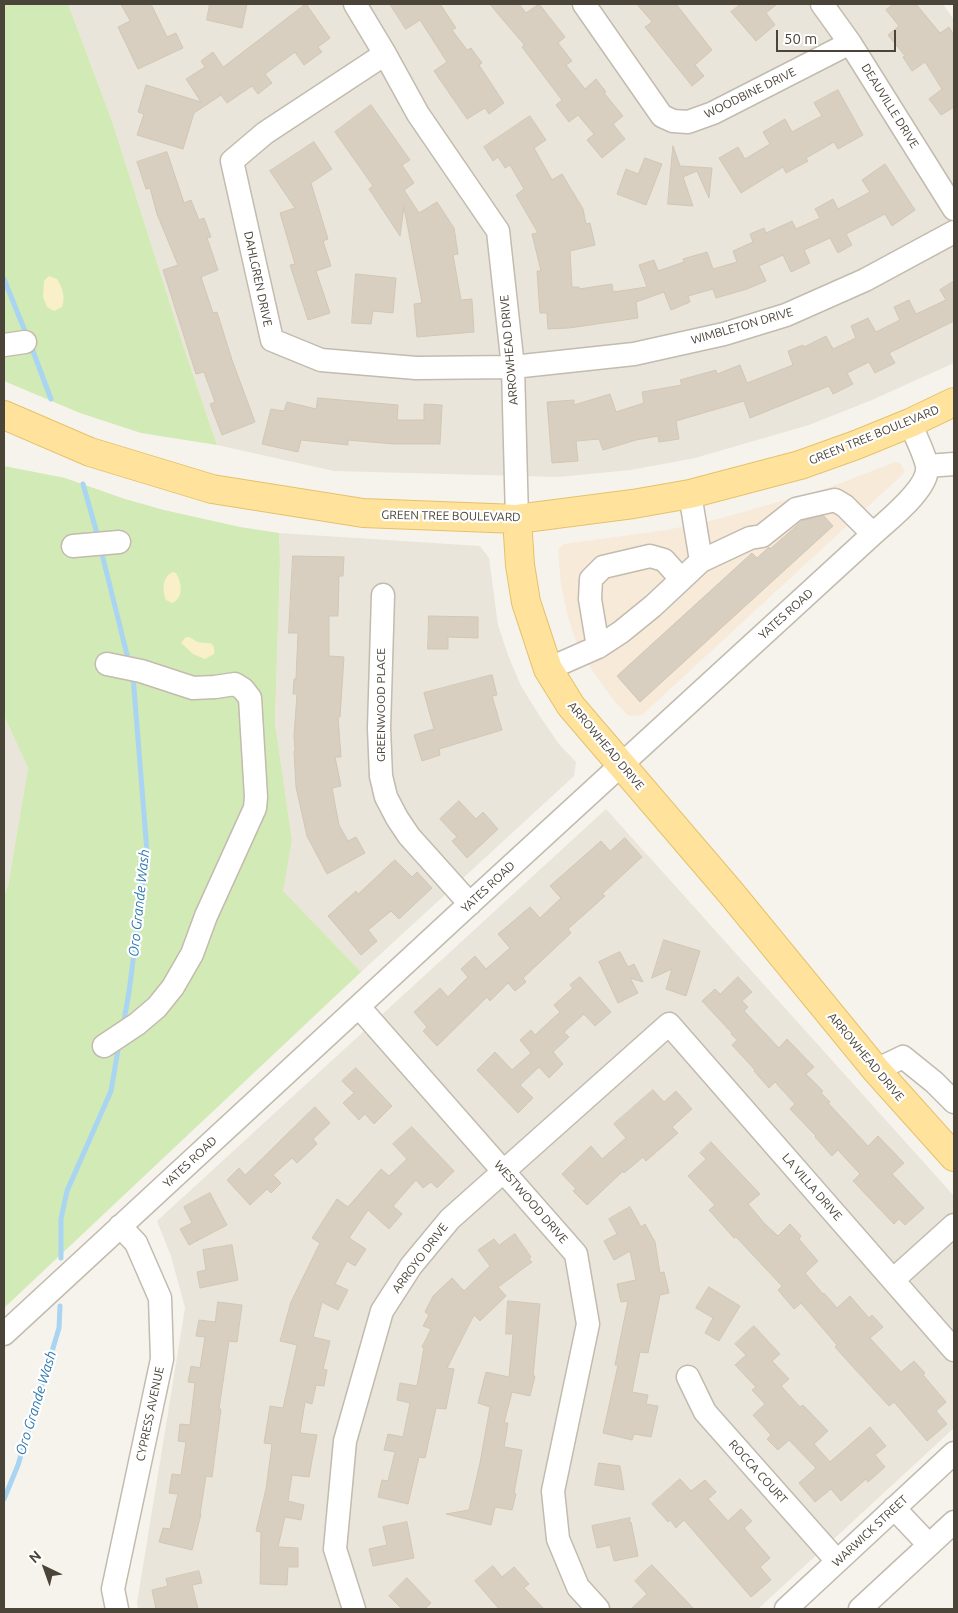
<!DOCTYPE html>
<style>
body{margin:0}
#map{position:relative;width:958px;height:1613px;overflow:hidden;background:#f6f3ec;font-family:Ubuntu,sans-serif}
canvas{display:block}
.frame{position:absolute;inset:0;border:5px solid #4b4439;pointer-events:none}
.north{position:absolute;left:20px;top:1543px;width:50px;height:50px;-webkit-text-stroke:4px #fff;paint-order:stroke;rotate:318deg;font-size:14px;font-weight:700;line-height:20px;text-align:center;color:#4b4439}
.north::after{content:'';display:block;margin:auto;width:18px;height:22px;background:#4b4439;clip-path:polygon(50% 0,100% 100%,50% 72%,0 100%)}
.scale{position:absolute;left:776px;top:30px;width:120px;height:22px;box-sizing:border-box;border:2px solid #4b4439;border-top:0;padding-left:6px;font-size:15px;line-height:18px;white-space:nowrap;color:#4b4439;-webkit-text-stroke:4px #fff;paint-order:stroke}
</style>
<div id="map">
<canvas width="958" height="1613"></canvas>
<div class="frame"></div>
<div class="north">N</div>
<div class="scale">50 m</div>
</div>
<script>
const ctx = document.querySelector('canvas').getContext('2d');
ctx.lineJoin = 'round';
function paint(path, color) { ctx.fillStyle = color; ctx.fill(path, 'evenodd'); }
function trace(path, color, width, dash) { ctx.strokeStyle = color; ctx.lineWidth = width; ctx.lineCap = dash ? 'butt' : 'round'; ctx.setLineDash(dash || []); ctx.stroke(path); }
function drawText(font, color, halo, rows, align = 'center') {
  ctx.font = font + ' Ubuntu,sans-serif'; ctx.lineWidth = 4.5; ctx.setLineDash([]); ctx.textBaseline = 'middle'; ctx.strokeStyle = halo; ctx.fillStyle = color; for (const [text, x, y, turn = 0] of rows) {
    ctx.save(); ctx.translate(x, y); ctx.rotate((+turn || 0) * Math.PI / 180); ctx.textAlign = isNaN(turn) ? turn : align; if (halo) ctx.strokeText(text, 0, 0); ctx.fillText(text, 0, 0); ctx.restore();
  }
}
const residential = new Path2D(`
 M68,4H943L954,20V363L872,400L809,425L695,458L631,470L558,477L334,471L217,445L186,354L113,124Z
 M279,533L480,546L489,558L498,625L508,655L521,686L539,715L559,744L576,762L574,776L361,972L282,891L292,840L275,723L280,561Z
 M4,716L28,768L8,886L4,895Z
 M606,809L954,1196V1428L758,1609H138L137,1603L185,1308L171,1256L157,1221Z`);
const commercial = new Path2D(`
 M895,462L900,463L903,468L905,471L902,475L642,715L631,716L626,714L611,697L592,670L575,638L568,617L561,585L558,550L564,544L667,530L718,519L828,488Z`);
const green = new Path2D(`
 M4,4H68L113,124L186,354L217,445L141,433L80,413L4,381Z
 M4,466L65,478L125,499L164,510L240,527L279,533L280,561L275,723L292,840L283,891L361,972L4,1308V895L8,886L28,768L4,716Z`);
const sand = new Path2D(`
 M49,276L57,279C62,287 66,297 62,307L54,311L47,307L43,297L44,281Z
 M173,572L176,573C182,583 184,598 172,603L166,600C162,590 162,577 173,572Z
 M186,637C192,637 193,640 198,642C206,645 216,638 214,654L205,659L193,654L181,643Z`);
const stream = new Path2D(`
 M4,279L27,336
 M31,346L51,399
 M83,484L98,537
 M101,550L129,663
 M123,1026L129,992L147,852L133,676
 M61,1258V1219L67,1191L111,1091L119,1044
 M4,1499L18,1465L59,1328L60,1306`);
const building = new Path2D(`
 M121,4H151L167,37L176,33L183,48L138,69L118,27L130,21Z
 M210,4H247L242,28L207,20Z
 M306,4L330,38L318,47L322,52L304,65L295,52L265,74L272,83L258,94L252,86L227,103L221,95L194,113L183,149L137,135L144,114L138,112L146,85L201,102L186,79L205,67L201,61L213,52L223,67Z
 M390,4H440L456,28L452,30L467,50L471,48L482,63L479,65L504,103L489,114L485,108L467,119L434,71L447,62L420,20L406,29Z
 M490,4H519L526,13L539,4L565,37L558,43L572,61L566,65L585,89L596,79L606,92L604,93L623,116L613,124L625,139L602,158L587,140L594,134L578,115L569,122L556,105L562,100L522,47L524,45Z
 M637,4H676L712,50L695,65L704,76L692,86L645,27L652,22Z
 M741,4H777L766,13L775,25L756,41L731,12Z
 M894,4H916L940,33L949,27L954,35V107L941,115L929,99L942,89L925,62L912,71L903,57L905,56L888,35L899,26L886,10Z
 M838,90L863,135L838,149L834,142L806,158L808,161L786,173L783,167L741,193L719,158L738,147L745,159L770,144L763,132L785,119L792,132L814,120L822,116L814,103Z
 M371,105L410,160L402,165L414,183L404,190L419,213L437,202L454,228L458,254L453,255L461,300L472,299L474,332L417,337L414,304L422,303L404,207L400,236L369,189L373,186L335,132Z
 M530,116L546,140L534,148L552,180L562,174L583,209L586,224L590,223L595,245L570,251L572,287H579V289L612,284L613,292L647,287L639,265L654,260L658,271L684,262L683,259L707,252L713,269L737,262L733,251L753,242L750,234L764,228L766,233L792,221L796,229L820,218L815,209L833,199L838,209L870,192L862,180L885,164L915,210L892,226L885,214L846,234L852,245L838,253L830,238L804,250L810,263L791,272L783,255L759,266L766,281L747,289L716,298L713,289L688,296L690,302L671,310L664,292L636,302L638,318L569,328L548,329L547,313H540L537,271H541L532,234L538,233L516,195L524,189L510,165L505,168L498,157L493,161L484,147Z
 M314,142L332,169L311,183L328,239L323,241L331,266L316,271L330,313L308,320L290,265L295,264L280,213L295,208L270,171Z
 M673,146L680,166L712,168L709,198L697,171L683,177L693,206L668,204Z
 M167,152L184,203L191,200L199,220L204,218L211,237L207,238L218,270L201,277L213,313L217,312L232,360L255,422L222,435L210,404L215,402L204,372L196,374L163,270L178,265L157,214L150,188L146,189L137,162Z
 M645,158L662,164L646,205L617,194L626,169L638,174Z
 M356,274L396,278L393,313L373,311L371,324L352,323Z
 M954,281V321L889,353L895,363L875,373L869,362L847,373L853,384L833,394L829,386L750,418L744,401L676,421L679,439L659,442L658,436L636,440L603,450L599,439L576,441L578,461L552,463L547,402L574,400V405L610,394L616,412L644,403L642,392L682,385L680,380L716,370L717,374L740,365L747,383L793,365L788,351L803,345L804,347L826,336L833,349L856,338L851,326L868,318L876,332L900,320L894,307L909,300L916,314L946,300L940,290Z
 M318,398L398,405L397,420H424V404L442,405L440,444H394L348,440V445L301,440L298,452L262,444L271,409L284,411L287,402L316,409Z
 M824,516L833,526L640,702L617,676L752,553L757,558L769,547L770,549L802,521Z
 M293,556L344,557L343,576H339L338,616H329V656L344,657L340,717H338L341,757H335L341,786L332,788L339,825L348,841L356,837L365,853L327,874L307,836L296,787L294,751H295L294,736L297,694H293L294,679H296L298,633H289Z
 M429,616L478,617V638L448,637V649H428Z
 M492,675L497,695L492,696L502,730L439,749L440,755L422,761L414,735L434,729L424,693Z
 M459,801L476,819L483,812L498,829L467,858L452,841L457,837L440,819Z
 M625,838L642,857L602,894L605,896L568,929L571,933L523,978L526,982L515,991L508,983L490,1001L487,997L437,1046L423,1031L427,1027L414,1012L440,988L448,997L468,977L461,969L475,956L486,969L510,948L498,934L530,907L540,918L561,898L550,886L601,841L610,851Z
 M395,860L412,877L417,872L432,888L399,919L391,911L368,930L377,941L361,955L328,916L356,891L358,894Z
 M664,940L700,951L686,996L666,989L672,969L652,978Z
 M620,952L628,967L634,964L643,982L630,978L638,993L618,1003L599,962Z
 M580,977L611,1012L595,1026L584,1014L564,1032L569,1037L553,1052L563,1064L549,1078L539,1067L520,1085L533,1098L518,1113L477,1070L495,1052L512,1070L531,1053L520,1040L531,1030L535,1035L560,1012L554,1005L573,988L570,985Z
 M738,977L752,992L742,1001L748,1007L744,1011L779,1048L787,1039L814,1067L806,1074L823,1091L821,1093L830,1102L828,1103L868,1146L878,1136L904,1163L892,1174L924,1208L905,1225L899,1219L894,1224L853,1181L860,1174L838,1150L832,1156L815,1137L816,1136L790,1109L795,1104L775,1082L769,1088L754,1071L755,1070L732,1045L737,1040L731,1034L732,1033L702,1001L715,989L720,994Z
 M356,1068L392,1106L374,1124L365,1114L359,1120L343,1103L354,1093L342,1081Z
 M653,1090L664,1102L676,1091L692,1109L672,1127L678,1133L646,1161L643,1157L624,1173L623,1171L587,1205L573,1191L576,1189L562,1174L591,1146L602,1159L626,1138L614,1124Z
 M315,1107L330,1123L313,1139L317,1144L297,1163L292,1158L273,1175L281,1183L271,1193L267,1189L250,1205L227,1180L239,1168L245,1175Z
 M412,1127L454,1171L437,1188L431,1182L423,1188L416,1180L393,1206L402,1214L389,1229L368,1210L349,1238L366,1249L355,1266L347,1261L335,1284L348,1290L338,1310L322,1302L313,1337L330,1341L323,1369L327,1370L324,1386L316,1385L312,1404L305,1402L300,1433L317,1435L314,1450L309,1477L292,1475L288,1501L304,1505L301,1520L285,1517L278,1547L298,1548V1567H288L287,1585L260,1584L261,1532L256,1531L266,1489L272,1444L264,1443L270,1406L283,1408L297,1345L280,1341L291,1302L320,1243L312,1238L337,1199L348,1207L381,1169L389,1176L407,1159L393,1144Z
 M711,1142L760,1194L748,1204L765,1224L778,1236L790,1224L801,1236L799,1239L818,1261L805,1273L823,1294L824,1293L837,1308L850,1296L869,1318L872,1315L883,1327L870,1338L901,1372L914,1361L925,1373L923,1375L946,1402L936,1411L947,1424L927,1441L894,1402L889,1406L853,1367L835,1347L837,1345L801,1303L794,1309L778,1290L782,1286L736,1237L734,1238L709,1210L715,1205L688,1176L706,1159L700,1153Z
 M210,1193L227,1225L189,1245L180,1229L192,1223L184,1207Z
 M630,1207L641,1227L645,1224L655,1242L660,1273L664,1272L669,1293L660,1295L648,1353L640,1352L632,1392L648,1395L646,1404L658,1406L651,1437L634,1434L632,1440L603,1433L618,1365H615L628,1301L621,1302L617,1284L636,1280L630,1251L614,1260L604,1241L617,1234L609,1219Z
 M515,1234L531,1257L529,1259L532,1262L498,1287L506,1296L480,1321L474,1315L447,1368L454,1369L446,1409L436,1408L425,1458L419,1457L408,1504L378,1497L382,1480L388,1481L395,1452L384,1450L388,1434L403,1437L410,1403L397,1400L400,1383L417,1386L424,1348L422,1347L431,1329L423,1326L429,1315L425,1312L433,1296L452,1278L464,1291L490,1266L478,1250L494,1239L499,1245Z
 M232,1245L238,1280L200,1288L197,1272L206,1270L203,1250Z
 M709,1287L740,1306L719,1341L705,1333L713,1318L696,1308Z
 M508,1301L540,1304L533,1376H535L530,1396L512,1392L504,1423H508L504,1447L522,1450L514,1493L516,1494L512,1510L495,1507L491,1525L446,1514L469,1510L480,1463L490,1407L478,1403L486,1372L509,1377L513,1334H506Z
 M218,1302L242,1305L237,1342L229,1341L219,1409H221L212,1477L206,1476L200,1514H201L192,1550L159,1542L163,1528L170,1529L178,1494L169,1493L172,1474L181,1475L186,1442L178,1441L180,1424L190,1425L195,1383L188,1382L191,1366L200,1368L205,1337L196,1336L199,1320L215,1322Z
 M754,1326L780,1354L772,1361L789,1379L781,1386L800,1407L803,1405L828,1431L814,1444L830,1462L870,1427L886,1446L875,1455L885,1467L868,1482L866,1479L841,1501L831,1489L815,1502L799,1483L816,1468L789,1440L778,1450L767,1439L771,1435L753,1415L765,1404L752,1390L756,1387L735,1365L746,1355L735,1344Z
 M599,1463L620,1466L624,1490L595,1485Z
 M680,1479L691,1491L705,1480L716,1492L708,1499L728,1521L741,1509L752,1521L744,1528L770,1558L760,1567L771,1580L751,1597L684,1520L676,1528L670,1520L668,1522L652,1504Z
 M630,1518L629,1524L631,1522L638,1556L614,1561L610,1545L597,1548L592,1526Z
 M407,1522L414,1558L373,1566L369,1549L387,1545L383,1527Z
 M652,1565L694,1609H631L647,1594L635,1581Z
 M493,1566L502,1577L514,1567L529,1584L524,1588L544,1609H499L475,1581Z
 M199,1571L202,1583L192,1585L198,1609H156L152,1590L168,1586L166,1579Z
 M407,1578L431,1603L425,1609H402L389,1596Z`);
const minor = new Path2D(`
 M355,4L385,54L418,114L498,231L513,367L517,519
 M584,4L662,116L673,121L688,122L713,113L850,43
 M822,4L850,43L954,209
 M385,54L265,133L232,161L272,340L321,360L416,368L513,367L634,354L724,334L786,315L865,280L954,232
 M4,345L25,342
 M927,466L954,464
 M690,494L701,561
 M73,546L119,542
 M383,595L379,728L381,776L386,797L397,818L409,836L470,904
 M598,647L590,599L591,579L603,567L650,556L664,560L681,579
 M548,669L598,647L621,632L653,606L701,561L750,538L762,536L796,509L835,500L845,506L873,534
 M359,1007L576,1254L588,1324L553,1491L558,1539L578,1587L598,1609
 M104,1046L137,1024L157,1007L173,987L192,954L206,916L255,808L256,797L250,698L243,689L235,684L215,687L193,688L141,671L107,664
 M876,1070L903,1057L934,1082L954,1102
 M893,1280L954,1225
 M4,1334C293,1067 582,799 873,534C888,520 930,488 927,466C925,455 915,435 910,423
 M688,1377L705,1412L837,1561
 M894,1508L929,1545
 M117,1609L113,1589L162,1359L160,1298L136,1243L120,1226
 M354,1609L335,1549L345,1441L382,1311L411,1266L450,1219L669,1024L954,1350
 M786,1609L954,1453
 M860,1609L954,1522`);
const major = new Path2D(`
 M4,415L90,452L212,489L363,513L517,519L633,504L690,494L800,465L856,445L910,423L954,402
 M517,519L520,565L526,602L548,669L571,706L731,893L876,1070L954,1157`);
const streetNames = [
 ["WOODBINE DRIVE",750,93,-26],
 ["DEAUVILLE DRIVE",890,106,58],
 ["DAHLGREN DRIVE",258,279,78],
 ["WIMBLETON DRIVE",742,326,-16],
 ["ARROWHEAD DRIVE",509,350,-95],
 ["GREEN TREE BOULEVARD",874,435,-22],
 ["GREEN TREE BOULEVARD",451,516,1],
 ["YATES ROAD",786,614,-42],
 ["GREENWOOD PLACE",381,705,-90],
 ["ARROWHEAD DRIVE",606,746,50],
 ["YATES ROAD",488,887,-43],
 ["ARROWHEAD DRIVE",866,1057,50],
 ["YATES ROAD",190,1162,-43],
 ["LA VILLA DRIVE",812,1187,49],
 ["WESTWOOD DRIVE",531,1202,49],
 ["ARROYO DRIVE",420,1258,-53],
 ["CYPRESS AVENUE",150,1414,-78],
 ["ROCCA COURT",758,1472,48],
 ["WARWICK STREET",870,1531,-43]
];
const waterNames = [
 ["Oro Grande Wash",139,903,-84],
 ["Oro Grande Wash",36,1403,-73]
];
paint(residential, '#eae5da');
paint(commercial, '#f7ead8');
paint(green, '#d2eab5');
paint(sand, '#f9efc9');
trace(stream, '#a9d4f2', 5);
paint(building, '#d8cfc1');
trace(building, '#d3c7b4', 1);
trace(minor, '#c2bbae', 25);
trace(major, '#e6c16a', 30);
trace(minor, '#fff', 22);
trace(major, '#ffe39c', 28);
drawText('12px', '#4b4439', '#fff', streetNames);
drawText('italic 14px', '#2e7ab2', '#fff', waterNames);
</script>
